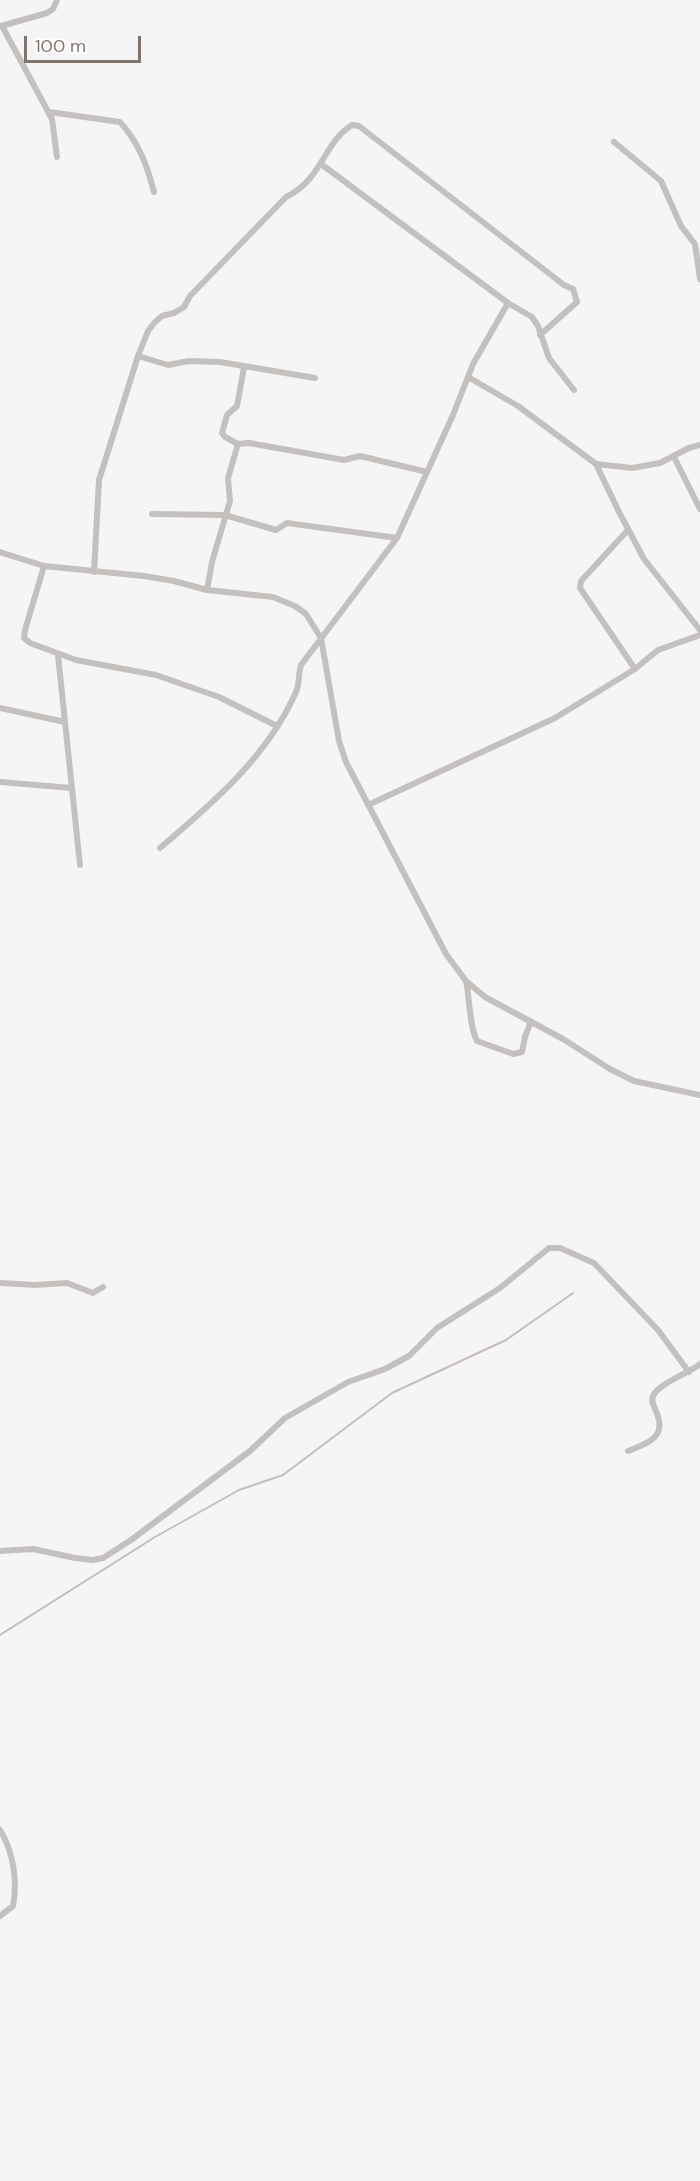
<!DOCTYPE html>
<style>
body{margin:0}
#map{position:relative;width:700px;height:2181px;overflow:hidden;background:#f5f5f7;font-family:"DM Sans",sans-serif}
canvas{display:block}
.scale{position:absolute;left:24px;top:36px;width:117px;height:27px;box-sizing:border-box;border:3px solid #82746a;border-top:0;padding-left:8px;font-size:18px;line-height:21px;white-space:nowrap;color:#82746a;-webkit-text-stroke:4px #fff;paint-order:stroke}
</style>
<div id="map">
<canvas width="700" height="2181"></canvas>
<div class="scale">100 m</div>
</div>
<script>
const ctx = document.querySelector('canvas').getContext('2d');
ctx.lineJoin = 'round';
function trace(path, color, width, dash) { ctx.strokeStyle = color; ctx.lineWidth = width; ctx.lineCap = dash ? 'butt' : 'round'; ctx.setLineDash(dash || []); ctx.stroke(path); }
const stream = new Path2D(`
 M0,1635L155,1537L239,1490L283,1475L392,1393L506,1340L573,1293`);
const minor = new Path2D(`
 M1,26L47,13L53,9L57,0
 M2,26L52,119L57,157
 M49,112L120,122C139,143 147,165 154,192
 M614,142L661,181L681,226L695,244L700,279
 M321,164L508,303L532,317L538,326L549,358L574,390
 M138,356L168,365L189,361L220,362L315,378
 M468,377L518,406L596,464L632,468L660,463L689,448L700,445
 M238,444L225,437L222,433L227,415L237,406L244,367
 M674,457L700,509
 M596,464L620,514L644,559L700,630
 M152,514L225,515L276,530L287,523L397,538
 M628,530L581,581L580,588L635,669
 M0,552L44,566L144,576L174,581L207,590L273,597L295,606L306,614L321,638L339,741L346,762L446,954L466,981L485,997L563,1039L610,1069L634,1081L700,1095
 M44,566L25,630L24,638L30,643L76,660L156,675L219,697L277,726
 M94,572L99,480L138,356L148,331L155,322L162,316L174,313L184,307L190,296L286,197C323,179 323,143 352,125L359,126L564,285L573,289L577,302L540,335
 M207,590L212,562L230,501L228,478L238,444L249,443L344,460L360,456L427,472
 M58,655L80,865
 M0,708L65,722
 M0,782L72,788
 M368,805L555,718L635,669L658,650L700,635
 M160,848C213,803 268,756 296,692C300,683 298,673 301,665L397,538L453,415L473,364L508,303
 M466,981C470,1000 469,1025 477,1041L513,1054L522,1052L525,1037L531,1021
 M0,1283L35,1285L67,1283L93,1293L103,1287
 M628,1451C651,1442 668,1436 655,1409C653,1404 651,1401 653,1396C658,1384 689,1373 700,1364
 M0,1551L33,1549L75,1558L93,1560L103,1558L131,1540L250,1451L285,1418L348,1382L385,1369L409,1356L437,1328L500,1288L549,1248H560L594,1263L658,1330L689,1372
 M0,1830C13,1851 18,1881 13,1906L0,1916`);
trace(stream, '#c6bdb8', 2);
trace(minor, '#c4c0bd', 6);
</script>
